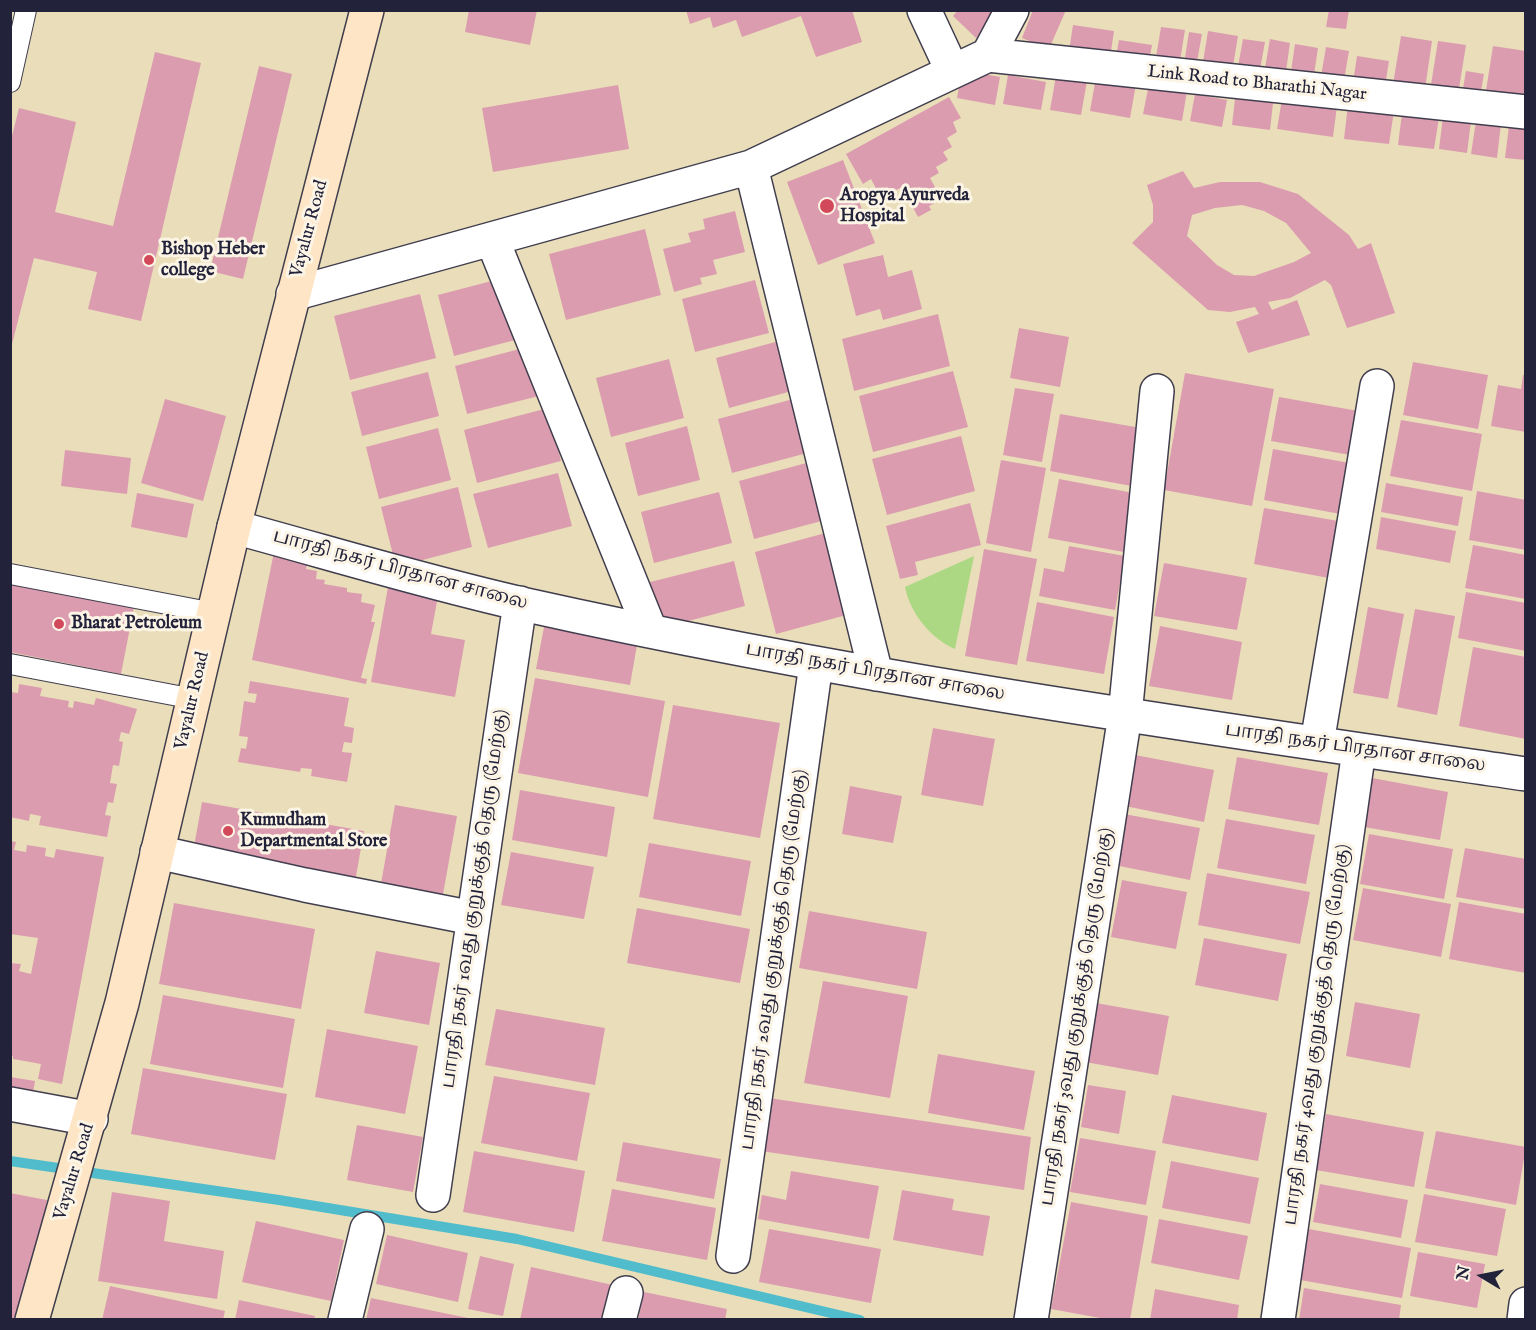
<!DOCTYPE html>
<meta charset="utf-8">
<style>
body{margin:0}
#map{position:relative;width:1536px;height:1330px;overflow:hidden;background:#e9deb9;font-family:"IM FELL English",serif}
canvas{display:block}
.frame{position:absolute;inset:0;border:12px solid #22223b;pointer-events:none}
.north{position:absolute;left:1452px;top:1246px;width:60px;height:60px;-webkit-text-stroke:4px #fcf5e5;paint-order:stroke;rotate:280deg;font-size:16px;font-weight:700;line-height:24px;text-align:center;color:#22223b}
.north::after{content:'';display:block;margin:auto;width:21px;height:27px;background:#22223b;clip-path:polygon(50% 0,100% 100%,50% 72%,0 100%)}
</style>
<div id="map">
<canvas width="1536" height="1330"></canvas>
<div class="frame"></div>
<div class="north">N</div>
</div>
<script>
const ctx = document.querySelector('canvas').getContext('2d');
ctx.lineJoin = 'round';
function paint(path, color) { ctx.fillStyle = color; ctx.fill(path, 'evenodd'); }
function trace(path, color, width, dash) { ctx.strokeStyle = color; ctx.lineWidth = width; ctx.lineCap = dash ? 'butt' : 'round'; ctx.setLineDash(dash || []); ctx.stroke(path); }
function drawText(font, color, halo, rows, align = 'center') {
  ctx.font = font + ' "IM FELL English","Noto Serif Tamil",serif'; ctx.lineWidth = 6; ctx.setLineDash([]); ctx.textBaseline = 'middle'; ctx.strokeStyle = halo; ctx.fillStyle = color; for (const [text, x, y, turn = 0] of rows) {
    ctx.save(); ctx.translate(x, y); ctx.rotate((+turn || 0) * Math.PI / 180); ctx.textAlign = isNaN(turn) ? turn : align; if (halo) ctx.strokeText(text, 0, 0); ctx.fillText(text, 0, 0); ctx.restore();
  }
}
const green = new Path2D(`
 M974,556L955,649C931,639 910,613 905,587Z`);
const stream = new Path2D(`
 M10,1161L279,1200L517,1239L860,1320`);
const building = new Path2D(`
 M469,10H537L530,45L465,32Z
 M686,10H852L862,42L816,57L801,16L742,37L736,20L713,28L710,17L690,24Z
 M958,10H1003L976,38L953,16Z
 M1033,10H1066L1049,49L1022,38Z
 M1329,10H1349L1346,29L1326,27Z
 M1073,25L1114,31L1110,58L1069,51Z
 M1161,27L1185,30L1179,67L1155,63Z
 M1208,31L1238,36L1232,72L1202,68Z
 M1189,32L1202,34L1196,67L1184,64Z
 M1401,36L1432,41L1424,96L1392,90Z
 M1243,39L1265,42L1259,75L1237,72Z
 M1270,39L1290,43L1285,78L1264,74Z
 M1119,40L1152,45L1149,62L1116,57Z
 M1438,41L1466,45L1457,101L1429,97Z
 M1295,44L1318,48L1313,81L1290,78Z
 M1493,46L1526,51V103L1485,97Z
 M1326,47L1349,51L1343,86L1320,82Z
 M155,52L201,63L141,321L88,309L97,272L34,258L10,352V144L19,108L76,122L55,212L113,226Z
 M1357,56L1389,61L1385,86L1353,82Z
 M259,66L292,74L243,279L210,271Z
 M962,70L1000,77L995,105L957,98Z
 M1466,71L1484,74L1480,97L1462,94Z
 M1008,75L1046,82L1041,110L1003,104Z
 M1056,76L1087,81L1081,115L1050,110Z
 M1096,77L1136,84L1130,118L1090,111Z
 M1149,84L1187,91L1182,121L1143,114Z
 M618,85L629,149L493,172L482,108Z
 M1195,94L1227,100L1222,127L1190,121Z
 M949,97L961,118L953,122L957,132L947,138L952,147L943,152L948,160L936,167L939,173L930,178L937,191L930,194L935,203L929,206L931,210L918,217L902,187L881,198L871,179L863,184L846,154Z
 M1235,99L1273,103L1270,130L1232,125Z
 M1282,99L1337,106L1333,137L1277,129Z
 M1348,105L1394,111L1389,144L1344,139Z
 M1402,113L1439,118L1434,149L1398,145Z
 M1443,117L1471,121L1467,153L1439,149Z
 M1476,121L1501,124L1497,158L1471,154Z
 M1509,126L1526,128V160L1505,158Z
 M843,160L875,243L818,265L787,182Z
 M1183,171L1194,188L1220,182H1260L1298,194L1349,235L1358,249L1371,243L1395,313L1347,328L1331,285L1325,280L1290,298L1268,302L1272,310L1297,300L1310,335L1248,353L1236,322L1259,314L1255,307L1230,312L1208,310L1132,243L1153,222V205L1147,185ZM1242,205L1264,211L1286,223L1311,253L1294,262L1254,276L1234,275L1217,265L1187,236L1192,215L1215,208Z
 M735,211L745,252L713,260L717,274L700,278L702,284L674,292L663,249L691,242L688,233L705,229L703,219Z
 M645,229L661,295L566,320L549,254Z
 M883,255L888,277L912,270L922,309L883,320L880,309L856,316L843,264Z
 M503,278L519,339L454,356L438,295Z
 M755,280L769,333L695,352L682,299Z
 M420,294L436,358L350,380L334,316Z
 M938,314L950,366L854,391L842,339Z
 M1019,328L1069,337L1060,387L1010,378Z
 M779,341L792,391L729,408L716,358Z
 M527,347L539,396L467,414L455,366Z
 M669,359L684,418L611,437L596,378Z
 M1413,362L1488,375L1478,429L1403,415Z
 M953,371L968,427L873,452L859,396Z
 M428,372L439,416L362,436L351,392Z
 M1185,373L1274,389L1252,506L1164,490Z
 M1523,375H1526V432L1491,426L1498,385L1521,389Z
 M1015,388L1054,394L1042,462L1003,455Z
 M1279,397L1364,412L1356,456L1271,441Z
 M797,398L811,452L732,473L718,419Z
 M165,399L226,416L203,501L141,483Z
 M548,408L561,461L477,483L464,430Z
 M1060,414L1147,429L1137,487L1050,471Z
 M1401,420L1482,434L1472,491L1390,476Z
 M687,426L700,480L638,496L625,443Z
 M438,428L451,480L379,499L366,447Z
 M961,436L975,491L887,515L872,459Z
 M1273,449L1355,464L1346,515L1264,500Z
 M65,450L131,458L127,494L61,486Z
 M1001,460L1046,468L1031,552L986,543Z
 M814,461L829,519L754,539L739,481Z
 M558,473L572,526L488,548L473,494Z
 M1059,479L1139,494L1129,553L1048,538Z
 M1386,483L1463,497L1458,526L1381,512Z
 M458,487L472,547L396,567L381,507Z
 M1477,491L1526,500V550L1469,540Z
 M719,492L732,543L654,563L641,512Z
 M137,493L194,504L187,538L131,527Z
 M970,503L981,545L915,562L918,575L900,579L886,526Z
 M1264,508L1344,522L1334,579L1254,564Z
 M1381,517L1456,531L1450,563L1376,549Z
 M833,531L854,613L776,634L755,552Z
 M1473,545L1526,555V599L1465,588Z
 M1069,546L1125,556L1115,610L1039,596L1044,568L1064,572Z
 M984,549L1037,559L1017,665L965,656Z
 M274,552L308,560L306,569L317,571L316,579L325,580L324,584L347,588V592L362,594L361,602L375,605L371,622H375L361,678L367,679L366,684L252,660Z
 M734,561L745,606L662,628L650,582Z
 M1164,563L1247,578L1237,630L1154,616Z
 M10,578L135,602L121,674L10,652Z
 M388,587L438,596L431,634L465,640L455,697L371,682Z
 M1466,592L1526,603V651L1458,638Z
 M1037,602L1114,617L1104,674L1026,661Z
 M1368,607L1404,614L1388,699L1353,693Z
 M1415,609L1455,616L1437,715L1397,707Z
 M1160,626L1242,642L1232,700L1149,686Z
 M544,627L637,645L630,685L536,669Z
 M1473,647L1526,657V739L1459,726Z
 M535,678L665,701L648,797L518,773Z
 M250,681L349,698L344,726L354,728L352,743L344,742L342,752L352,753L347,782L311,776L312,769L301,768L300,772L238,762L241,748L246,749L248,737L239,736L244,701L255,703L257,694L248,693Z
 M19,684L42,688L40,696L69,701L68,707L73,708L74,701L94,705L96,698L137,709L129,734L121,732L119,741L123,742L119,766L113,765L110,783L117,784L113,803L108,802L105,815L111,816L107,837L39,825L41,816L30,814L29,821L10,817V692L18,693Z
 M673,705L780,723L760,838L653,819Z
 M933,728L995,739L983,806L921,795Z
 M1135,755L1214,770L1204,822L1125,806Z
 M1237,757L1328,773L1319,825L1228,809Z
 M1372,778L1448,792L1440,840L1364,827Z
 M850,786L902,796L893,843L842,834Z
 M520,790L615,807L607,857L512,840Z
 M202,802L364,831L355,882L193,852Z
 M395,805L457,816L442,900L380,889Z
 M1124,814L1200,828L1190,880L1114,865Z
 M1226,819L1315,835L1306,884L1217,868Z
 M1369,834L1453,849L1444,899L1360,884Z
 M10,841L16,842L14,850L26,852L27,845L46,848L45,856L54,858L56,849L104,857L62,1084L38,1079L41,1064L13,1059V1056L10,1055V963L21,964L19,971L31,974L38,938L10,934Z
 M649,843L751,861L741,916L639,897Z
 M1465,848L1526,859V909L1456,897Z
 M511,852L594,867L584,919L501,905Z
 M1207,873L1310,892L1300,944L1198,925Z
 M1122,880L1187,892L1176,949L1111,937Z
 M1363,888L1451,904L1441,957L1353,940Z
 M1459,902L1526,914V973L1449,959Z
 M174,903L315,929L301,1009L159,984Z
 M637,908L750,929L740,983L627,963Z
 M809,911L927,932L917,989L799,968Z
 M1204,938L1287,954L1278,1001L1195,985Z
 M376,951L440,963L429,1025L364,1013Z
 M823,981L908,996L890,1098L804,1083Z
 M163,995L295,1019L283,1088L150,1064Z
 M1355,1002L1420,1014L1410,1068L1346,1056Z
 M1096,1003L1169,1016L1158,1075L1085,1062Z
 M496,1009L605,1028L595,1085L485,1065Z
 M327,1029L418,1046L405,1114L315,1097Z
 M938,1054L1035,1071L1024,1130L928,1113Z
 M143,1068L287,1094L275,1160L131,1134Z
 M494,1076L590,1093L577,1161L481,1143Z
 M10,1077L35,1081L31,1105L10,1101Z
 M1088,1085L1126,1091L1119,1134L1081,1127Z
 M1172,1095L1267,1113L1258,1161L1162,1143Z
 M769,1098L1031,1137L1024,1190L761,1151Z
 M1326,1114L1424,1132L1414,1187L1316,1170Z
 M357,1125L423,1137L413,1192L347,1180Z
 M1436,1131L1526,1147L1516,1205L1425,1188Z
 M1080,1138L1156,1151L1146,1205L1070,1192Z
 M623,1142L721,1159L714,1199L616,1181Z
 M474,1151L585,1171L574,1232L463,1212Z
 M1171,1161L1259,1178L1250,1224L1162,1208Z
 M791,1171L879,1186L869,1239L758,1219L762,1195L786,1200Z
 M1320,1184L1408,1200L1401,1238L1313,1222Z
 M612,1189L716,1208L707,1260L602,1241Z
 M902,1190L954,1199L952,1210L990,1216L983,1256L893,1240Z
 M112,1192L170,1201L164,1241L224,1251L217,1299L98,1281Z
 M10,1193L47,1200L24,1320H10Z
 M1424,1194L1506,1209L1497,1256L1415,1242Z
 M1071,1202L1148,1216L1130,1320H1111L1051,1309Z
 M1159,1219L1248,1236L1239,1280L1151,1263Z
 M256,1221L344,1240L331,1301L242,1282Z
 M769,1229L881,1249L871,1303L759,1282Z
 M1309,1229L1411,1248L1402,1298L1300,1280Z
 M387,1235L468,1253L458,1302L376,1284Z
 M1418,1252L1485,1264L1477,1308L1410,1296Z
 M480,1256L514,1264L503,1316L468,1309Z
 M531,1267L613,1285L605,1320H520Z
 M110,1286L225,1311L223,1320H102Z
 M1304,1288L1401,1305L1399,1320H1299Z
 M1155,1289L1239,1305L1237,1320H1150Z
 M644,1292L727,1309L725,1320H638Z
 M371,1298L468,1318L467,1320H366Z
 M239,1300L315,1316L314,1320H235Z`);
const lane = new Path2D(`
 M10,82L26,10
 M10,574L214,613
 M10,664L194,699`);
const street = new Path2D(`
 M924,10L952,70
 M988,55L1526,112
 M751,167L876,674
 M492,239L650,630
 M293,294L751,167L988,55L1012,10
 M234,527C330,553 425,582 522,604C853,678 1189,725 1526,774
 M1317,743L1377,386
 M157,852L305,885L473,918
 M10,1104L91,1119
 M433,1195L520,603
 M733,1256L816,664
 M345,1320L367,1229
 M619,1320L626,1293
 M1031,1320L1125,715L1157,391
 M1278,1320L1359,750
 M1524,1320L1526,1304`);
const secondary = new Path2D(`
 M32,1320L122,1003L234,527L367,10`);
const markers = [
 [827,206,8,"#d1495b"],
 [149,260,6,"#d1495b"],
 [59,624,6,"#d1495b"],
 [228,831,6,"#d1495b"]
];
const streetNames = [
 ["Link Road to Bharathi Nagar",1257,84,6],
 ["Vayalur Road",310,229,-75],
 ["பாரதி நகர் பிரதான சாலை",400,571,15],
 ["பாரதி நகர் பிரதான சாலை",875,673,10],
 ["Vayalur Road",193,701,-77],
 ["பாரதி நகர் பிரதான சாலை",1355,749,8],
 ["பாரதி நகர் 1வது குறுக்குத் தெரு (மேற்கு)",476,899,-82],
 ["பாரதி நகர் 2வது குறுக்குத் தெரு (மேற்கு)",775,960,-82],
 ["பாரதி நகர் 3வது குறுக்குத் தெரு (மேற்கு)",1078,1017,-81],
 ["பாரதி நகர் 4வது குறுக்குத் தெரு (மேற்கு)",1318,1035,-82],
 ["Vayalur Road",75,1172,-73]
];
const poiNames = [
 ["Arogya Ayurveda",840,196],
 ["Hospital",840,217],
 ["Bishop Heber",161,250],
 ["college",161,271],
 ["Bharat Petroleum",71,624],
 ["Kumudham",240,821],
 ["Departmental Store",240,842]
];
paint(green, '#acd783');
trace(stream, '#51bdcc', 10);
paint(building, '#dc9cb0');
trace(lane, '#403e4e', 22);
trace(street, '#403e4e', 36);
trace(secondary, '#403e4e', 36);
trace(lane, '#fff', 20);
trace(street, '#fff', 33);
trace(secondary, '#fee5c5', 33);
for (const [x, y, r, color] of markers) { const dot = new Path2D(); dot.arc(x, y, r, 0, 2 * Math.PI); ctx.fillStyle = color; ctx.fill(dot); trace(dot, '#fcf5e5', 2); }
drawText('18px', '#22223b', '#fcf5e5', streetNames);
drawText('bold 18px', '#22223b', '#fcf5e5', poiNames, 'left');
</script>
